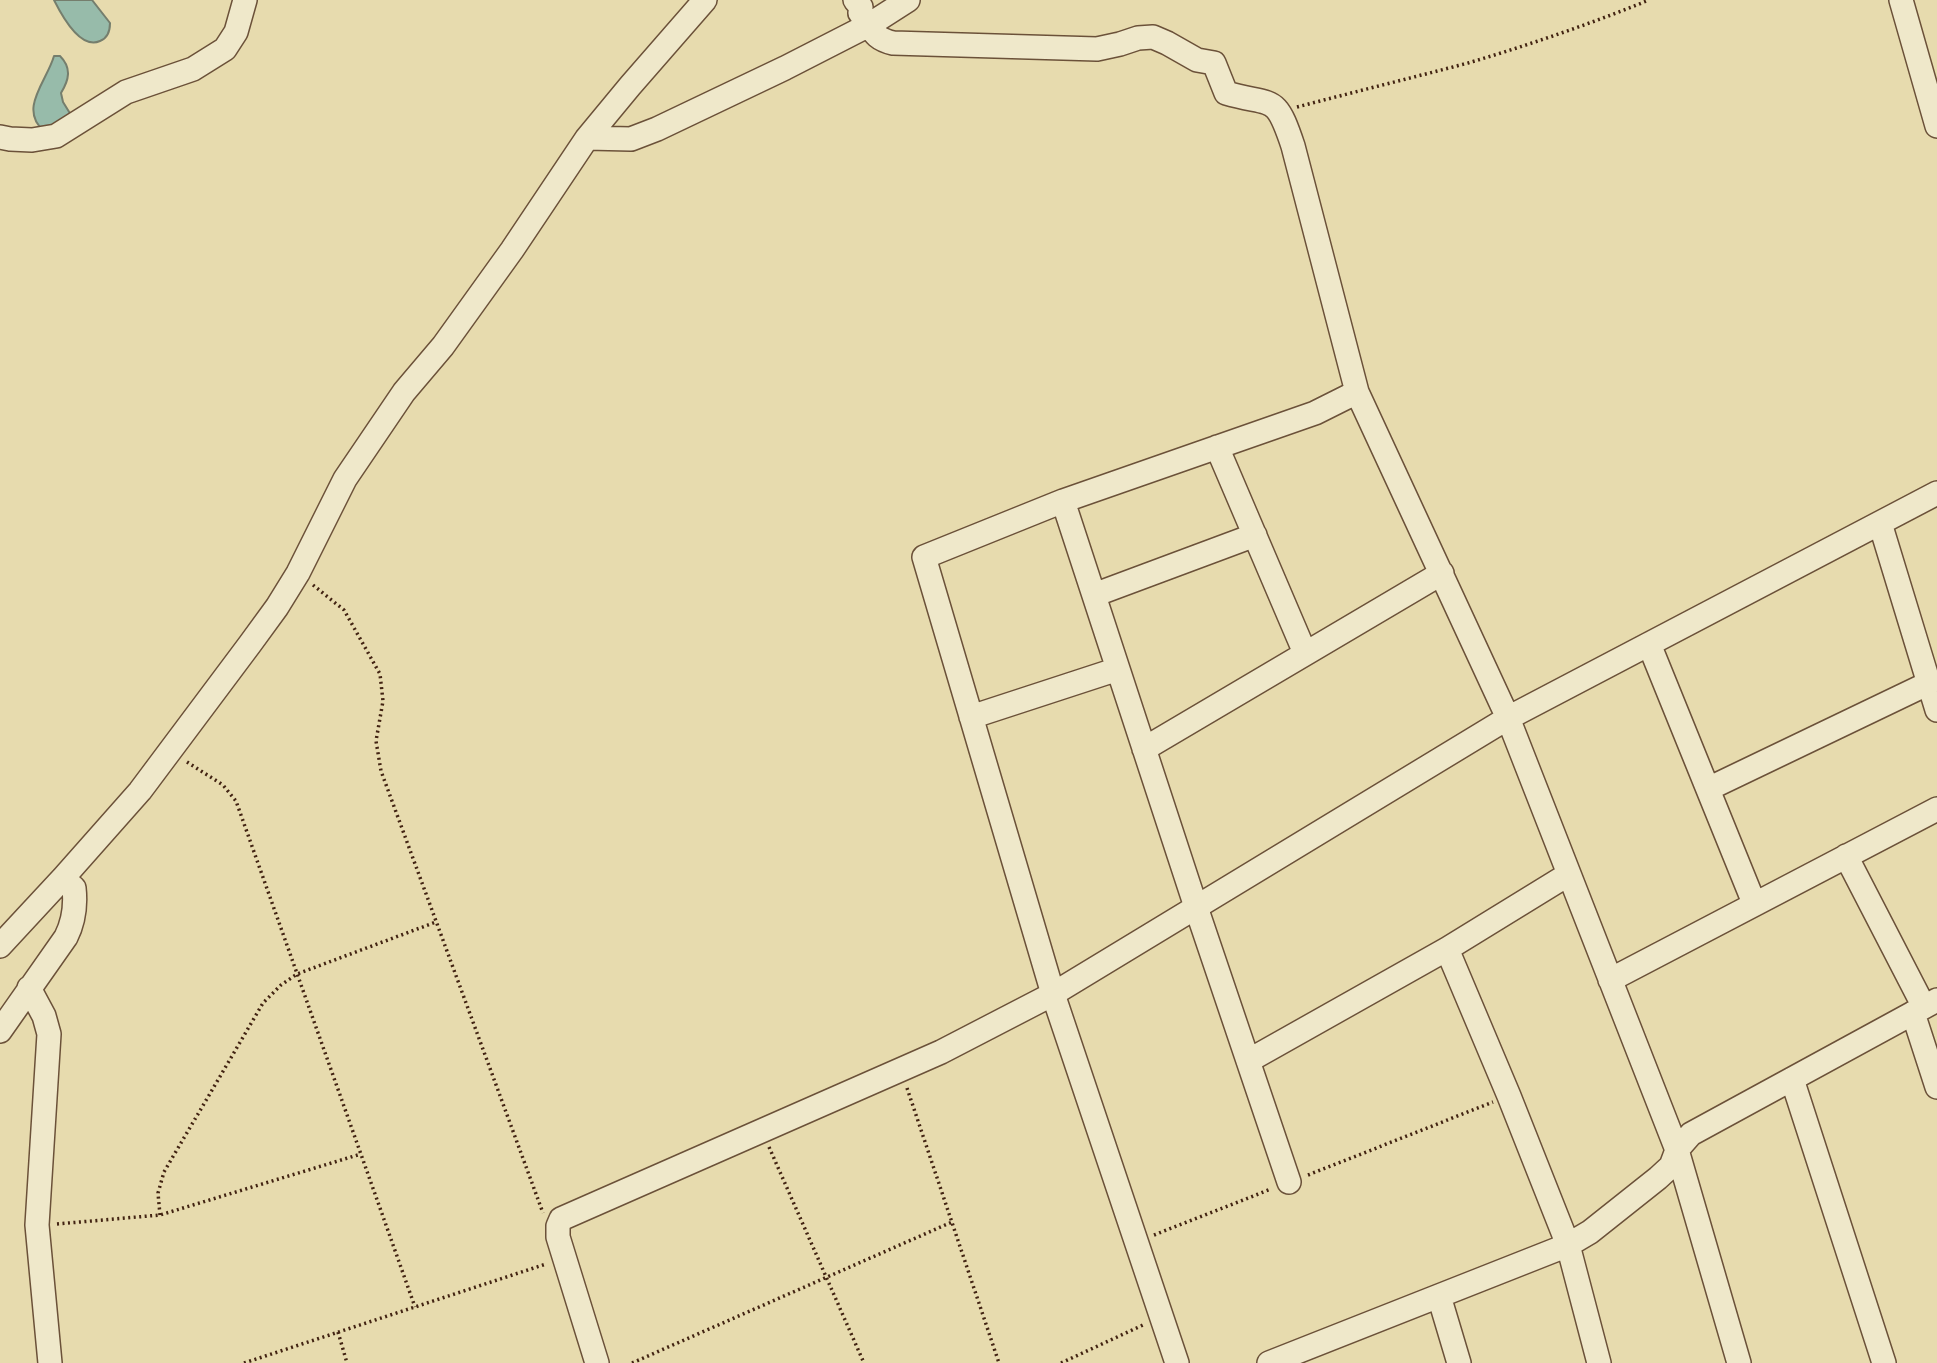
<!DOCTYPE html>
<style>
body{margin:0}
canvas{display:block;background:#e7dbae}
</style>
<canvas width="1937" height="1363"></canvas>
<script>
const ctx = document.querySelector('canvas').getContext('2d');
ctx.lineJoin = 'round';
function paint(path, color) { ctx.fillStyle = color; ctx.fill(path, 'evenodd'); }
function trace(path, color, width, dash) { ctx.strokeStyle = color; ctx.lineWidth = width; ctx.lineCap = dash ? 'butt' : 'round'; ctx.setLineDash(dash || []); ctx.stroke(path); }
const water = new Path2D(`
 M54,0H92L110,23C110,31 108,38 100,41C80,50 61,14 54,0Z
 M54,56H60C72,68 69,80 61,93L63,102L71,115L44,131C18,109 47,81 54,56Z`);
const path = new Path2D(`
 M1297,107C1354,92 1411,78 1468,63C1529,45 1590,24 1649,0
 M313,585L344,610L380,674L383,701L376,741L381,771L543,1213
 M187,762L223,785L236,801L415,1307
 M907,1088L999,1363
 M769,1147L864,1363
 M1308,1175L1493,1102
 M160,1215L158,1193L164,1172L263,1003L281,985L297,974L436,922
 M57,1224L160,1215L361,1154
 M1154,1235L1271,1189
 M338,1332L347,1363
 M244,1363L546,1264
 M632,1363L952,1222
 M1061,1363L1143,1325`);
const minor = new Path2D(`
 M855,0L861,7L860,13C873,27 871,38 893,43L1097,49L1120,44L1138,38L1153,37L1167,43L1197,60L1214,63L1226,93C1274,107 1275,92 1293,146L1357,392L1508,718L1677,1150L1739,1363
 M1901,0L1937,126
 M0,137L10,139L32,140L56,136L126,92L193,69L225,49L236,32L245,0
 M587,138L631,139L657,129L785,68L869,25L908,0
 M1217,447L1305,653
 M1063,501L1196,907L1289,1182
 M1880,523L1937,710
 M1094,595L1255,535
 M1649,644L1754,903
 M971,717L1118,669
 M1144,749L1442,573
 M1708,789L1929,683
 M1846,856L1924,1007
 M0,946L63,878L140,791L250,644L277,607L298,573L345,479L404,392L443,346L512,250L587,138L630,86L705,0
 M1447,949L1509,1096L1568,1245L1599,1363
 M1610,980L1937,809
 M29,988L44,1016L49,1034L37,1225L50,1363
 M1913,1013L1937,1087
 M0,1031L66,937C74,921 76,906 74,888L63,878
 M1248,1061L1447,949L1569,874
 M1792,1079L1884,1363
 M1439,1296L1459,1363
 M597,1363L558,1237V1226L561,1219L941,1052L1053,994L1508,718L1937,493
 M1177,1363L1053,994L924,557L1063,501L1315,413L1357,392
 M1269,1363L1568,1245L1590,1232L1658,1178L1671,1166L1677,1150L1691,1134L1937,1000`);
paint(water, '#97bbaa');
trace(water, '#757e6d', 2);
trace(minor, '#6b5139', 26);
trace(path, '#422312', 3.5, [2, 3.5]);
trace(minor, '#efe8ca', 23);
</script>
